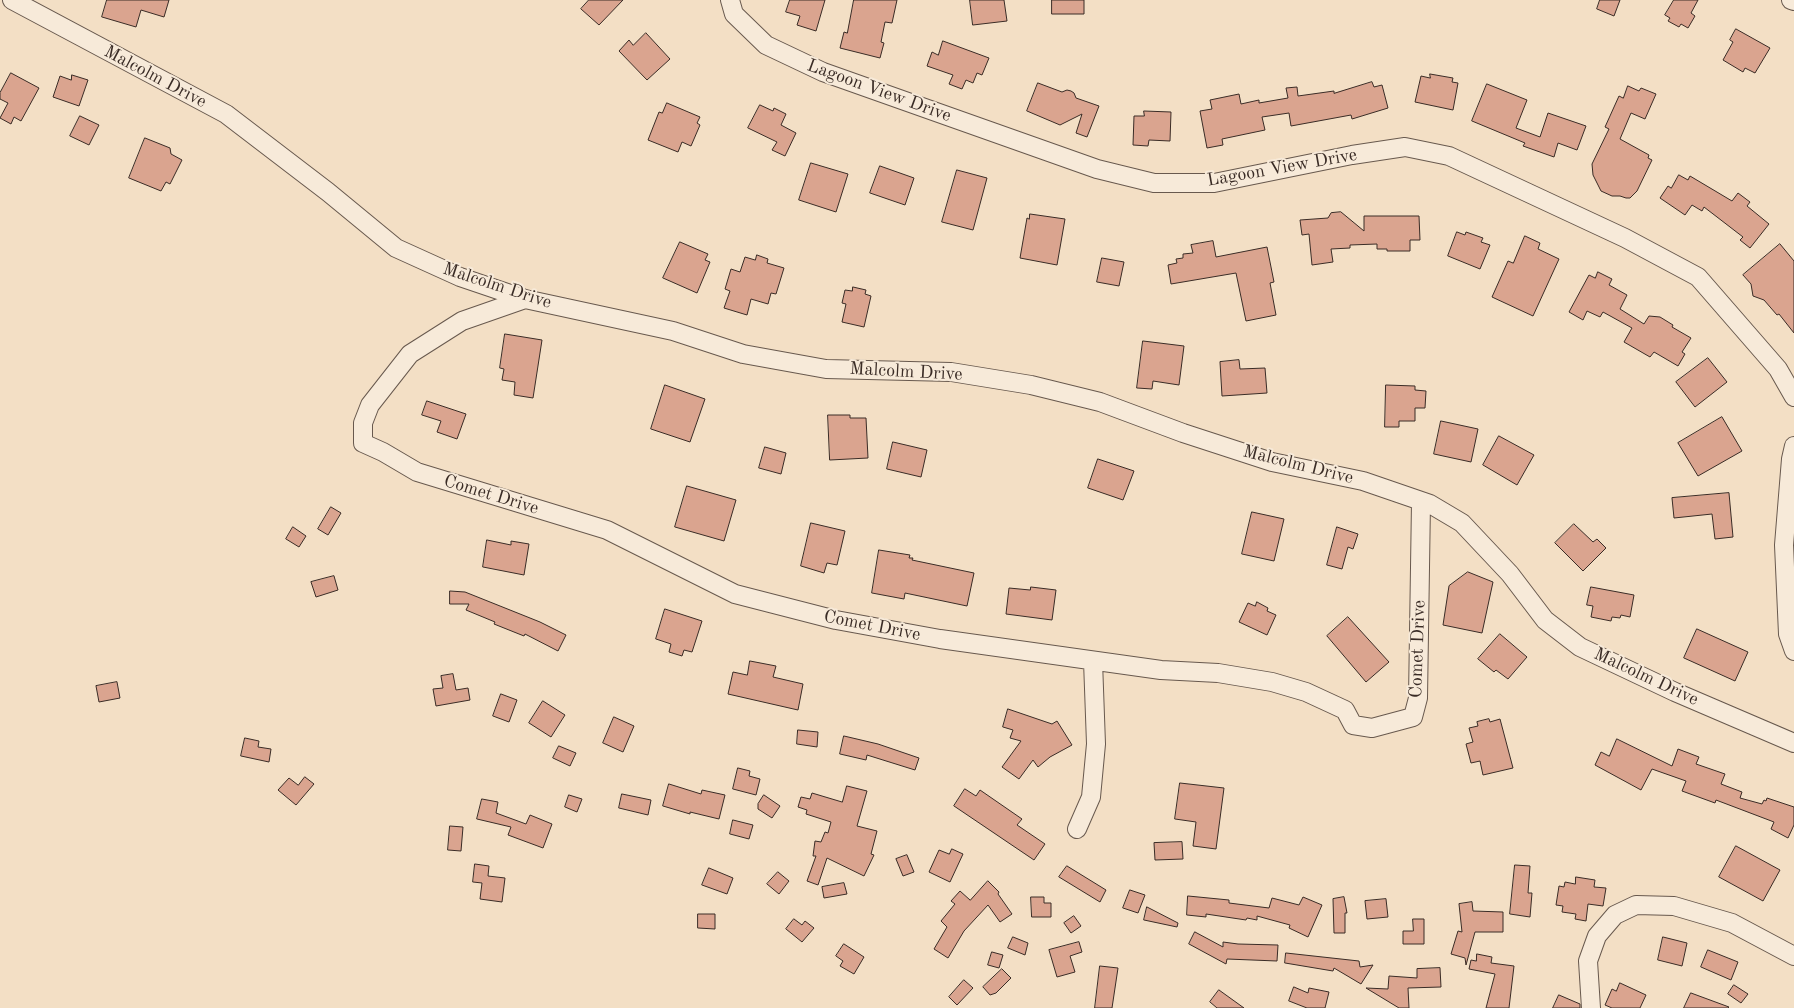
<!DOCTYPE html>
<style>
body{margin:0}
canvas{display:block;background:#f3dfc5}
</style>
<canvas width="1794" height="1008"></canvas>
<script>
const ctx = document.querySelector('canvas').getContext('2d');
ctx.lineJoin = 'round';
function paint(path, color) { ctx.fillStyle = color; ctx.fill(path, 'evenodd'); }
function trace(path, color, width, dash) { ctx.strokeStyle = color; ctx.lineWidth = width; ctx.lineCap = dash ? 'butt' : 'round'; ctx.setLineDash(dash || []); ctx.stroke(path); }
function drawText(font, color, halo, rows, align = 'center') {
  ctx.font = font + ' "Old Standard TT",serif'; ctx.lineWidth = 4; ctx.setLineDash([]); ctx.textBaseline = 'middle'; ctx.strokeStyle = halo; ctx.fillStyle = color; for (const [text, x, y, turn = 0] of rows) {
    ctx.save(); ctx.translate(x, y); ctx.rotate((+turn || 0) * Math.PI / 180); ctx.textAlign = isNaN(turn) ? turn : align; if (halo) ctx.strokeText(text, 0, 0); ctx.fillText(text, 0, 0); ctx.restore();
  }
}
const building = new Path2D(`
 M107,0H169L164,17L141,10L136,27L102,17Z
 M589,0H623L599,25L581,9Z
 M790,0H825L816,31L797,25L800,16L786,12Z
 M854,0H897L892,23L885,22L881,42L884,43L880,58L840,48L844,32L847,33Z
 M970,0H1004L1007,21L973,25Z
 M1052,0H1084V14H1052Z
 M1600,0H1620L1614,16L1597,9Z
 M1674,0H1698L1691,13L1695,16L1688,28L1681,24L1679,27L1668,21L1670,18L1665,15Z
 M1736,29L1770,48L1755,73L1745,68L1743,72L1723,60L1733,42L1730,40Z
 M646,33L670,59L647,80L619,51L629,40L633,45Z
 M943,41L989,58L982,75L977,73L973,83L966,80L962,89L949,84L953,75L927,66L932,52L938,55Z
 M11,73L39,88L21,121L14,117L11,124L0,118L8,103L0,99V93Z
 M1430,74L1453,78L1452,82L1458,83L1453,110L1415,102L1421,76L1430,78Z
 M72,75L88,80L79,106L53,97L60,76L71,80Z
 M1372,82L1374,87L1382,85L1388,108L1352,119L1351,115L1291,126L1289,113L1262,117L1265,130L1222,139L1223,145L1207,148L1200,111L1212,109L1210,100L1239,94L1241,104L1259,100V103L1288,98L1286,88L1297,87L1298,96L1334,91V93Z
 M1038,83L1062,92L1067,90L1071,91L1074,93L1076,98L1099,106L1087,137L1076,133L1082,114L1060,125L1027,111Z
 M1487,84L1527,100L1516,128L1540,137L1548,113L1586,126L1577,150L1558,143L1554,157L1523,146L1525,143L1472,121Z
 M1628,86L1639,91L1641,88L1656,94L1645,119L1631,113L1620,139L1649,155L1648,158L1652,160L1637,191L1630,198H1626L1620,196H1612L1601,191L1593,175L1592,164L1609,129L1605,127L1619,96L1623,98Z
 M667,103L700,117L697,123L700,125L691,146L682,142L678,152L648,140L659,112L662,113Z
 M760,105L773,111L774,108L786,114L781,125L796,133L785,156L772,150L777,142L748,128Z
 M1144,111L1171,112L1170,141L1149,140L1148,146L1133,145L1134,116H1144Z
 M80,116L99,125L89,145L70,136Z
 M145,138L170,148L171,154L182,160L170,184L166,182L161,191L129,178Z
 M811,163L848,174L836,212L799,200Z
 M880,166L914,178L905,205L870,193Z
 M957,170L987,178L973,230L942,222Z
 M1679,175L1688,180L1690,176L1732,201L1738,193L1750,202L1747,206L1769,224L1750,248L1740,240L1743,237L1704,207L1702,211L1692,205L1685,215L1660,198L1668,186L1671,188Z
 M1341,212L1364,231V216H1419L1420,240H1410V251H1387V249H1377V244L1350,245V248L1331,249L1333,262L1312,265L1309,234L1302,235L1300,220L1328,218L1331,213Z
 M1030,214L1065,219L1057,265L1020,258L1027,218L1029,219Z
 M1457,232L1465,235L1466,232L1483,238L1481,242L1490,245L1480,269L1448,256Z
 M1525,236L1540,243L1538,249L1559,259L1533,316L1492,297L1508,261L1513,263Z
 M1213,241L1216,257L1267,247L1274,282L1270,283L1276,315L1246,321L1236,273L1171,284L1168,265L1177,263L1176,259L1183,258V254L1193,253L1191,245Z
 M680,242L708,254L705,260L710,262L697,293L663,278Z
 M1780,244L1794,261V333L1779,314L1777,315L1764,300L1753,296L1751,284L1743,275Z
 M757,255L768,259L767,263L784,268L776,294L771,293L768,304L751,299L747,315L724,308L730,291L725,289L731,269L740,272L745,257L755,260Z
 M1102,258L1124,262L1119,286L1097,282Z
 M1598,272L1612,279L1609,285L1627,295L1620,309L1644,324L1649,316L1660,317L1673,325L1672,327L1691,338L1682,352L1685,354L1678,366L1654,352L1650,357L1624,342L1632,328L1603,312L1600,317L1587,311L1583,320L1569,312L1589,275L1595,278Z
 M853,287L866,290L865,294L871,296L864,327L842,322L846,304L842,303L845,290L852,291Z
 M505,334L542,340L533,398L514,395L515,382L502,380L504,369L500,368Z
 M1143,341L1184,346L1179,385L1153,381L1152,389L1137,388Z
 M1708,358L1727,382L1695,407L1676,382Z
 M1239,360L1240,369L1265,368L1267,393L1222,396L1220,362Z
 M665,385L705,399L690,442L651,429Z
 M1386,385L1415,386V390L1426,391L1425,408H1415V421H1399V427H1385Z
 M427,401L466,414L457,439L437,432L441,421L422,415Z
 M828,415H850V418H866L868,458L830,460Z
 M1722,417L1742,451L1698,476L1678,443Z
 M1441,421L1478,429L1471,462L1434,454Z
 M1499,436L1534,455L1517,485L1483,465Z
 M893,442L927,450L921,477L887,469Z
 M765,447L786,453L781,474L759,468Z
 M1098,459L1134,471L1123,500L1088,488Z
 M687,486L736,500L724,541L675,527Z
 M1729,493L1733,537L1715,539L1712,514L1674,518L1672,498Z
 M331,507L341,513L328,535L318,529Z
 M1252,512L1284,519L1274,561L1242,554Z
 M811,523L845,531L837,565L827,563L824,573L801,566Z
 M1574,524L1593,542L1597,539L1606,548L1583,571L1555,543Z
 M293,527L306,536L299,547L286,539Z
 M1337,527L1358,534L1353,549L1348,547L1342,569L1327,565Z
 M487,540L511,545V541L529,544L524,575L483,567Z
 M879,550L910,555L909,558H913L912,560L974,573L967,606L905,593L904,599L872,593Z
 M1468,572L1493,582L1482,633L1443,625L1449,586Z
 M334,576L338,590L316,597L311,582Z
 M1031,587L1056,590L1052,620L1006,614L1009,588L1030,590Z
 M1591,587L1634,595L1630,617L1621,615L1620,618L1612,617L1611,621L1591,617L1593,606L1587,605Z
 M450,591L465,592L540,622L566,635L558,651L525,634L524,636L494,624L495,622L466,610L469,604H450Z
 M1257,602L1268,608L1267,611L1276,615L1267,635L1239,622L1248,603L1255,606Z
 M665,609L702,621L692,652L684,650L682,656L669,652L671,644L656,639Z
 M1348,617L1389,662L1366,682L1327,636Z
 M1697,629L1748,652L1735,681L1684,658Z
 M1500,634L1527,657L1508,679L1496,670L1494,672L1478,659Z
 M750,661L776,666L773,677L803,684L798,710L728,694L733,672L747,675Z
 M453,674L456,690L468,688L470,700L436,706L433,689L443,688L441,676Z
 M117,682L120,698L99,702L96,686Z
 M501,694L517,700L509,722L493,716Z
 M543,701L565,715L551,737L529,723Z
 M1008,709L1052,724L1057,721L1072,745L1050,757L1038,767L1033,760L1019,779L1002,767L1021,741L1010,738L1013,730L1003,727Z
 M614,717L634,726L623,752L603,743Z
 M1489,719L1490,722L1500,719L1513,768L1483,775L1480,761L1471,763L1466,744L1473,742L1469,728L1478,726L1477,722Z
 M798,730L818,732L817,747L797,744Z
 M844,736L878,744L919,758L915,770L867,755L866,760L840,754Z
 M245,738L259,741L258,747L271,749L269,762L241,756Z
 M1617,739L1672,766L1678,749L1699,757L1696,764L1725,774L1721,784L1742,792L1740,798L1762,804L1764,800L1766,801L1767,798L1794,807V825L1788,838L1771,829L1774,822L1716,800L1715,803L1682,791L1686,781L1652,769L1641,790L1595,765L1601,752L1609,756Z
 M559,746L576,753L570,766L553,758Z
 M738,768L750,771L749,776L760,779L756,795L733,789Z
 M305,777L314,784L296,805L278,790L289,778L298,785Z
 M1180,783L1224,788L1216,849L1193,846L1196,822L1175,819Z
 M669,784L701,794L702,790L725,795L719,819L690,812V814L663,806Z
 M847,786L867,791L857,826L877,831L871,854L874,855L864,876L827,858L818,885L807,881L816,856H813L815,841L821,842L825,832L828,833L831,822L806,814L807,810L798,807L801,797L810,799L812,793L842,802Z
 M965,789L976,796L980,790L1022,819L1017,825L1045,844L1034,860L954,806Z
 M622,794L651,800L648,815L619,808Z
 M569,795L582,799L577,812L565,807Z
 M764,795L780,806L772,818L758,809V804Z
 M482,799L498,802L496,813L526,824L530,815L552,824L543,848L508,835L511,827L477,819Z
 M733,820L753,825L749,839L730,834Z
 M450,826L463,827L461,851L448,850Z
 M1182,842L1183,859L1155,860L1154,843Z
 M1736,846L1780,870L1763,901L1719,877Z
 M952,849L963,854L950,882L929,872L939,850L949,854Z
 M907,855L914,872L903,876L896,859Z
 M475,864L489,866L488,876L505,878L502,902L480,899L482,883L473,882Z
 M1515,865L1530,866L1528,893H1532L1530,917L1510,914Z
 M1067,866L1106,890L1100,902L1059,877Z
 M709,868L733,878L727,894L702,885Z
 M778,872L789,881L779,894L767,884Z
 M1576,877L1595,880L1594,887L1606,888L1603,906L1588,904L1586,921L1575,919L1576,914L1562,912L1563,906L1556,905L1559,886L1564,887L1565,882L1575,884Z
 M988,881L999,892L998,894L1012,914L1000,922L988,905L964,931L948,958L934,949L947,927L941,921L955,904L951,901L960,891L970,900Z
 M844,883L847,894L824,898L822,887Z
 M1130,890L1145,895L1138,913L1123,908Z
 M1188,896L1229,900V903L1269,908L1272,898L1299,905L1303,897L1322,905L1308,937L1289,928L1290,925L1257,916V920L1247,918L1246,920L1206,914V917L1187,915Z
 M1031,897H1044V903H1051V917H1032Z
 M1344,897L1347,913H1345V933H1334L1333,899Z
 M1386,899L1388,917L1367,919L1365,901Z
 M1472,902L1473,911L1503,912V932H1475L1466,965L1465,958L1451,954L1458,931L1462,932L1459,904Z
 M1147,907L1178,923L1177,927L1144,920Z
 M698,914H715V929L698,928Z
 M1074,916L1081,926L1071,933L1064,923Z
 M794,919L802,925L805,921L814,928L802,942L786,929Z
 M1413,919H1424V944H1403V931H1413Z
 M1195,932L1223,947V942L1238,944L1278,945L1277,961L1227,959L1226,964L1189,944Z
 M1013,937L1028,943L1025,955L1008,948Z
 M1663,937L1687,943L1682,966L1658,960Z
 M1079,942L1082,952L1070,956L1075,972L1057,977L1049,950Z
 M844,944L864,957L854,974L840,966L843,961L836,956Z
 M1708,950L1738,962L1731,980L1701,967Z
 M992,952L1003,955L999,968L988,965Z
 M1286,953L1359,961L1360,967L1373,965L1361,984L1334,968L1333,971L1285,963Z
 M1477,954L1492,957L1491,963L1514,966L1509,1008H1486L1495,974L1469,969L1471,960L1476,961Z
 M1100,966L1118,968L1112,1008H1095Z
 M1440,968L1441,987L1408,988L1409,1008H1399L1366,988L1388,989L1389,976L1417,978V969Z
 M1002,969L1011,978L996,993L990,995L983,987Z
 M964,980L973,988L957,1005L949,997Z
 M1620,983L1646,995L1640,1008H1612L1605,1005L1612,989L1616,991Z
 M1734,985L1748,994L1741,1003L1728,994Z
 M1294,987L1308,993L1309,988L1329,992L1325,1008H1307L1289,1001Z
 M1219,990L1244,1008H1217L1210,1002Z
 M1691,993L1729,1007L1728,1008H1684Z
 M1559,995L1580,1004V1008H1553Z`);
const minor = new Path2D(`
 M12,0L226,114L328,192L396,248L460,277L525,299L673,331L743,354L826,369L951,372L1031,385L1100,402L1183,433L1272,462L1363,481L1430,504L1462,523L1510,574L1545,620L1580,647L1675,692L1794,743
 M730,0L734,14L766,45L823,72L1097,169L1154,183H1214L1352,155L1405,147L1449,156L1625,238L1698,277L1778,369L1794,397
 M1791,0L1794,1
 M525,299L462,321L410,354L370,405L363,423V443L383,452L417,472L607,530L735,594L836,620L940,639L1161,670L1218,673L1272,682L1306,692L1345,710L1353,725L1372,728L1413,717L1418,698L1421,502
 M1794,446L1791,459L1784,545L1788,634L1794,651
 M1077,829L1091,797L1096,744L1093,661
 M1591,1008L1588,961L1597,936L1615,915L1636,905L1674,906L1732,923L1794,956`);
const streetNames = [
 ["Malcolm Drive",155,77,28],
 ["Lagoon View Drive",879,91,20],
 ["Lagoon View Drive",1282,168,-10],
 ["Malcolm Drive",497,286,18],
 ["Malcolm Drive",906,372,3],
 ["Malcolm Drive",1298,465,14],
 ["Comet Drive",491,495,17],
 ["Comet Drive",872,626,11],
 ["Comet Drive",1418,649,-88],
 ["Malcolm Drive",1646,677,25]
];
paint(building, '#daa48f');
trace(building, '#3a2c26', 1);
trace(minor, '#68594e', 20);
trace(minor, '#f7ead9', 18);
drawText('18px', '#3a2c26', '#f7ead9', streetNames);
</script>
